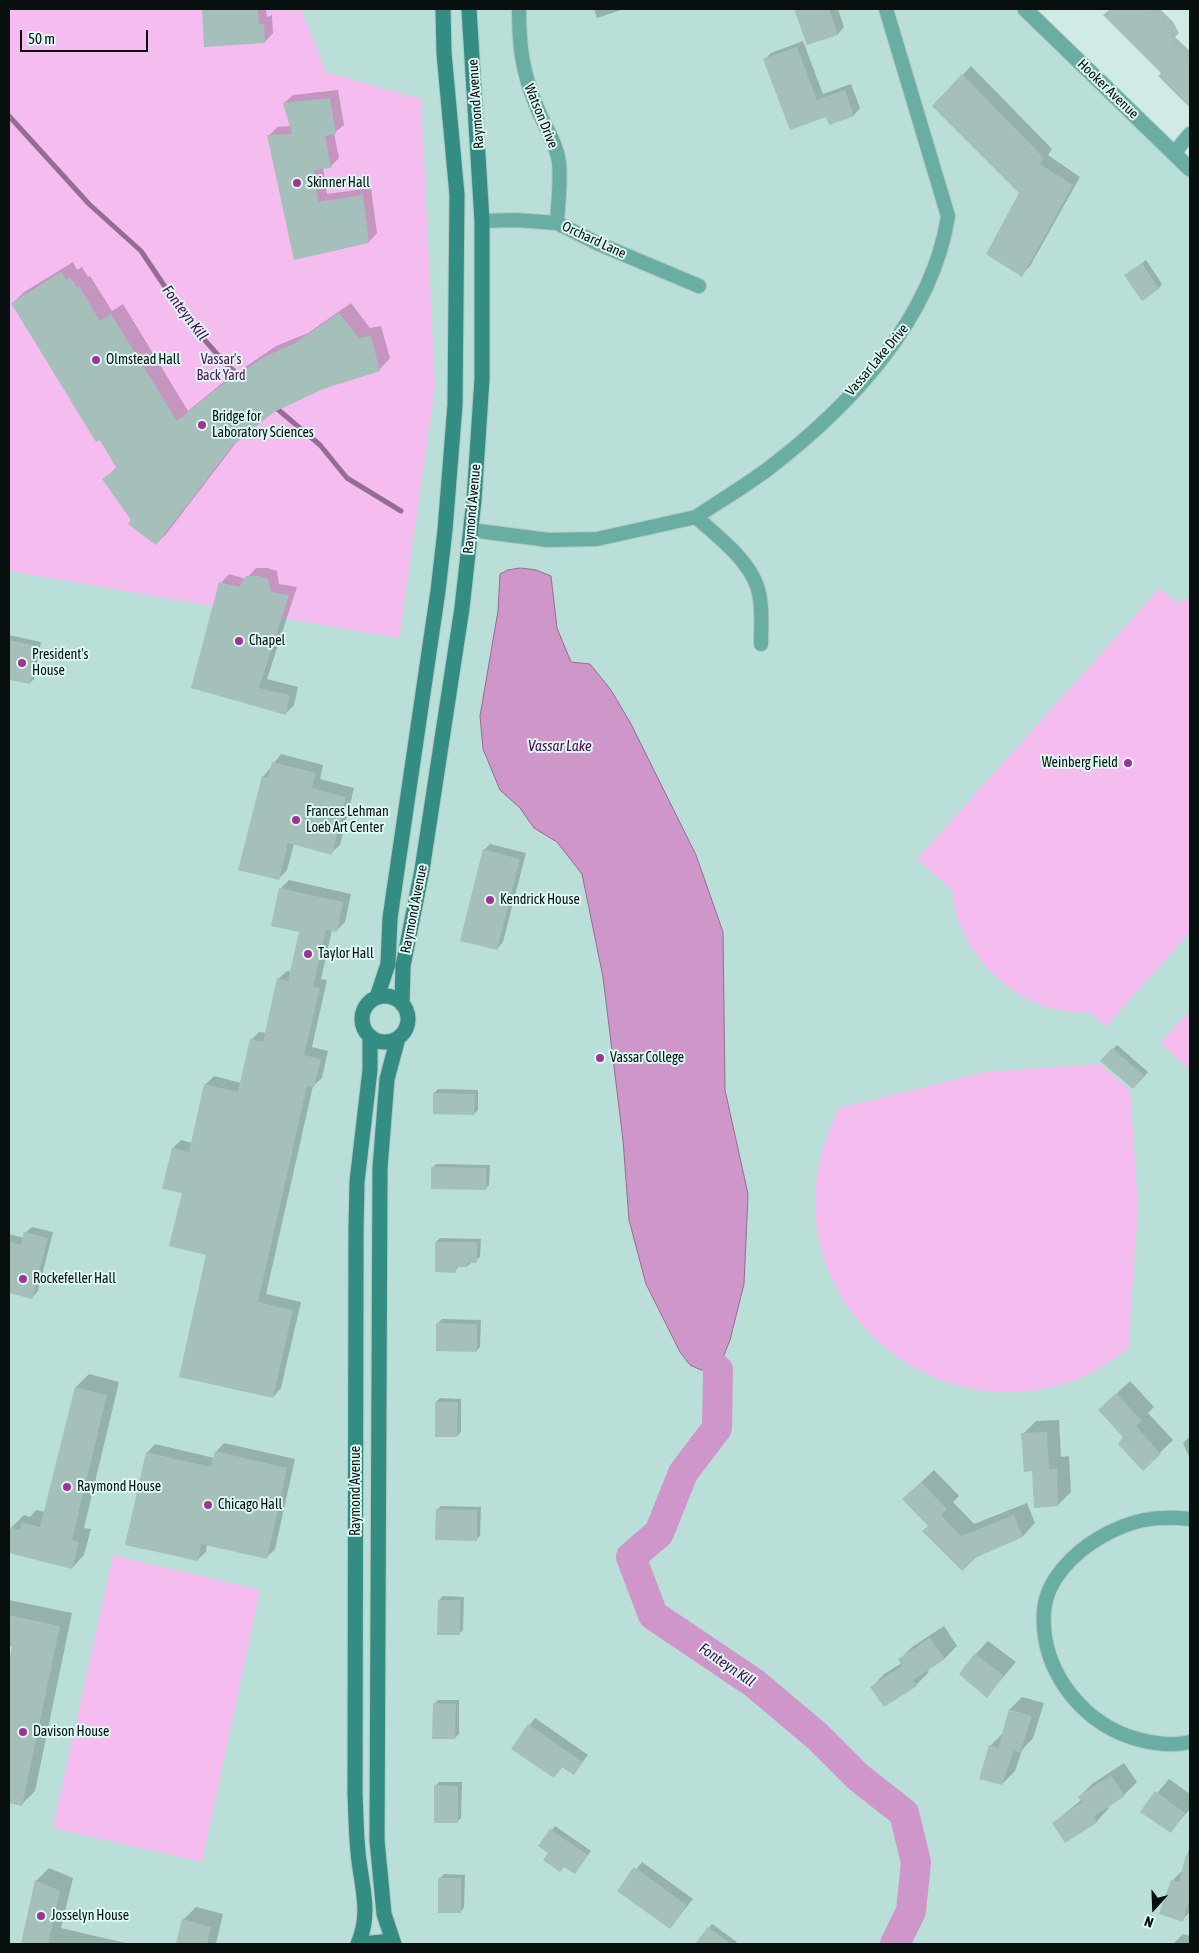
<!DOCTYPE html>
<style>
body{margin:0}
#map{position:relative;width:1199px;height:1953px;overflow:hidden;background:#d0ebe6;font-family:"Asap Condensed",sans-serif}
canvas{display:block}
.frame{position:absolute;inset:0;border:10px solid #07100f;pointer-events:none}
.north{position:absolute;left:1129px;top:1883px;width:50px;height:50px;-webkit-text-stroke:4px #ddf8f3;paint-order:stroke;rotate:200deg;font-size:14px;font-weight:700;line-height:20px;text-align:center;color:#07100f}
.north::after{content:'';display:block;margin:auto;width:18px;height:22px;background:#07100f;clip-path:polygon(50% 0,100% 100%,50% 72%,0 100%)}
.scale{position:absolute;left:20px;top:30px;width:128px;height:22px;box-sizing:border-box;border:2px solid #07100f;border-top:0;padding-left:6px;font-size:15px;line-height:18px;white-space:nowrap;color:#07100f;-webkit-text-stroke:4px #ddf8f3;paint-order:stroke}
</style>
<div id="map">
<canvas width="1199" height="1953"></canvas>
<div class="frame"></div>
<div class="north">N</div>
<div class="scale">50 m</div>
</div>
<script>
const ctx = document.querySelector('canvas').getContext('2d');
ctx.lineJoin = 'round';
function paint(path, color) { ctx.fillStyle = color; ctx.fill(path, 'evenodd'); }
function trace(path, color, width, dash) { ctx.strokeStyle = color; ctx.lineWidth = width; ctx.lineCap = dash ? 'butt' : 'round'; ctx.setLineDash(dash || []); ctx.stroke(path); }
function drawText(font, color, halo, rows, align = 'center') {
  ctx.font = font + ' "Asap Condensed",sans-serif'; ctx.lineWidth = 4; ctx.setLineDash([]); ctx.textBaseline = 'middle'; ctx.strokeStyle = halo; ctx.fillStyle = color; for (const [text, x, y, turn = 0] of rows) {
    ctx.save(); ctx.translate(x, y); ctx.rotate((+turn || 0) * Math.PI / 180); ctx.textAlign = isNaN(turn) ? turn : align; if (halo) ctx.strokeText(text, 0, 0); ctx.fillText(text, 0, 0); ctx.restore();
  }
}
const built = new Path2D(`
 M9,9H1026L1190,171V1944H9Z`);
const green = new Path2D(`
 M9,9H301L326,72L421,99L435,387L399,638L9,571Z
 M1160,588L1178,604L1183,599L1190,600V932L1105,1027C1101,1023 1094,1013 1088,1012C1085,1011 1080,1013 1076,1012C1068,1012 1058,1010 1050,1008C998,992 957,944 952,890L917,859Z
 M1190,1010V1070L1160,1043Z
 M1100,1064L1130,1091L1138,1207L1128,1349C1110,1361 1093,1374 1072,1381C947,1426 812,1329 815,1196C816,1164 826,1136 839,1108L985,1072Z
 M113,1555L260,1590L202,1862L53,1828Z`);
const water = new Path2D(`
 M521,568L536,570L551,576L557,628L571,662L590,664L611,690L631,724L696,855L723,932L725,1090L748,1194L744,1284L730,1340L718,1370H701L690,1365L680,1352L646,1284L629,1220L623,1140L603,977L582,874L557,842L534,828L520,808L500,790L483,749L480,716L498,611L500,574L508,570Z`);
const shadow = new Path2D(`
 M203,9H266L267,17L272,15L273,33L265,42L205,45Z
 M594,9H624L597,18Z
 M795,9H838L844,27L838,34L807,44Z
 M1112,9H1160L1173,22L1179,33L1175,37L1190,51V100L1187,103L1163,73L1105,15Z
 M803,41L823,94L851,84L860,108L854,115L830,124L827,115L765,59L771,53Z
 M971,66L1052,149L1048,155L1080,177L1030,266L1022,275L1020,193L934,106Z
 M338,90L344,125L334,133L339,158L330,167L323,168L327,194L371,188L377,233L369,242L295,259L269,136L277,127L291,126L284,103L293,95Z
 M1146,260L1162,284L1159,288L1126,275Z
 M73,262L77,270L82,267L88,277L90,276L112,311L123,304L188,411L226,380L276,346L308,333L351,303L370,328L381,326L390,358L379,370L322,388L274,411L239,439L167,533L156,544L133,520L104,479L117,467L13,303L24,292Z
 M256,568H267L277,571L279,584L297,587L267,679L298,687L294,705L285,714L192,687L221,583L229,574L246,579Z
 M9,635L41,642L34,679L30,683L9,678Z
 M281,754L323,765L320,779L354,788L340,845L331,853L294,844L287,870L278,879L263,777Z
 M490,844L526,853L503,942L497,949L484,850Z
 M289,880L351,894L345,922L336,931L332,930L321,979L327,980L312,1047L328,1051L322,1078L313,1086L266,1294L301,1302L281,1388L273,1397L183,1192L173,1148L181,1140L192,1143L205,1085L214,1076L241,1083L251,1040L259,1032L266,1033L278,979L287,971L292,972L301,931L280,889Z
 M1117,1045L1148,1072L1133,1088L1102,1061Z
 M438,1089L478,1090V1110L474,1114L434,1093Z
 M436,1164L490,1165L489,1185L485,1189L432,1168Z
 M32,1227L53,1232L38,1291L32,1298L9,1292V1234L24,1238L25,1233Z
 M440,1238L481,1239L480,1257L467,1266H459L455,1272L436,1242Z
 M442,1319L481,1320L480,1347L476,1351L438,1323Z
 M89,1374L119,1382L84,1528L91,1529L84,1555L72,1568L9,1552L11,1528L24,1515L30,1517L36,1510L45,1512L76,1387Z
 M1130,1381L1154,1407L1148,1413L1173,1440L1143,1469L1125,1437L1112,1398Z
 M440,1398L461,1399V1432L457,1436L436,1402Z
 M1059,1420L1061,1457L1069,1456L1071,1492L1058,1505L1033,1470L1023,1434L1036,1421Z
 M1190,1436V1459L1183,1443Z
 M224,1443L295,1459L275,1549L267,1557L207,1544L206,1552L197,1560L147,1453L155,1444L214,1458L216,1452Z
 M934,1470L959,1496L953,1502L974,1524L1027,1503L1035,1523L1023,1536L977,1556L929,1526L917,1486Z
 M441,1506L481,1507L480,1536L476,1540L437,1510Z
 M443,1596L464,1597L463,1630L459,1634L439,1600Z
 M9,1600L72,1613L35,1791L22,1804L9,1802V1668L13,1646L9,1645Z
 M944,1626L957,1646L945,1658L927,1669L929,1672L916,1685L872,1687L884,1674L902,1663L899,1660L912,1647Z
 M988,1641L1016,1662L987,1696L976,1654Z
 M1022,1697L1044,1703L1033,1738L1022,1750L1015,1771L1002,1784L990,1746L1003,1733L1010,1709Z
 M438,1700H459V1734L455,1738L434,1704Z
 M535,1718L588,1755L574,1773L563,1766L554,1777L512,1748Z
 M1124,1763L1137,1782L1124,1795L1107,1806L1109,1808L1097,1821L1054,1823L1081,1800L1079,1797L1092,1784Z
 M1169,1779L1190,1794V1809L1170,1832L1142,1811Z
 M439,1782H462L461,1818L457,1822L435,1786Z
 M555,1826L591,1851L575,1873L540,1846Z
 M1190,1845V1912L1182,1920L1172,1881L1183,1870Z
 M642,1862L693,1899L670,1928L619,1891Z
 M49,1868L73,1878L61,1928L130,1944H22L36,1881Z
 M444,1874L465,1875L464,1908L460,1912L440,1878Z
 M196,1907L223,1914L216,1944H178L183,1920Z
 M712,1924L737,1942L735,1944H696Z
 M1183,1934L1190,1936V1944H1173Z`);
const stream = new Path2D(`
 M9,116L89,204L141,251L188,321L224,362L242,378
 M275,407L320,445L347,478L401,511`);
const river = new Path2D(`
 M718,1370L717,1428L683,1473L659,1533L631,1557L653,1615L754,1683L817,1736L858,1777L904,1813L916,1862L911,1911L895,1944`);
const building = new Path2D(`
 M202,9H258L259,25L264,23L265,43L204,47Z
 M794,9H829L838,35L807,45Z
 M1110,9H1147L1167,28L1173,40L1170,44L1190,64V108L1158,76L1161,73L1103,15Z
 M797,47L817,100L845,90L854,116L829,125L826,117L790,130L763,59Z
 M962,74L1044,158L1040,164L1073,185L1022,277L986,254L1019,193L932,106Z
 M330,98L336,134L325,136L331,168L314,170L318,202L363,195L369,243L294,260L267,135L292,134L283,103Z
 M1142,263L1159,289L1142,301L1124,275Z
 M61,272L66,280L70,277L77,287L79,286L100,321L111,314L177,421L214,391L264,357L295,343L339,313L359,338L371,336L380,371L323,389L274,412L232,446L156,545L128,524L131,520L102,479L117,469L100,440L96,442L11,303Z
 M246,576H258L268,579L271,592L289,595L259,688L290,695L286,715L191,688L219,582L239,587Z
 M9,640L38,646L30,684L9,680Z
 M272,762L316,773L312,788L346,797L332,855L288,843L279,880L238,870L262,776L268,778Z
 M483,849L520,859L497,950L460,941Z
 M279,888L343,902L337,932L326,930L313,987L320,988L304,1055L321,1059L314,1087L307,1086L258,1302L293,1310L273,1398L179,1377L206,1255L169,1246L182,1193L162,1189L172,1148L189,1152L204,1084L238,1092L250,1039L263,1042L277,978L288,981L299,932L271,926Z
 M1112,1048L1145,1076L1133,1089L1100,1061Z
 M433,1093L475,1094L474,1115L433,1114Z
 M431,1167L486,1168V1190L431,1189Z
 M24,1232L48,1238L32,1299L9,1293V1241L21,1245Z
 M435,1242H477V1263H467V1267H456V1273L435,1272Z
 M436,1323L477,1324V1352L436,1351Z
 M75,1387L107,1395L72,1540L79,1542L72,1569L9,1553V1527L20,1530L22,1522L40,1527Z
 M1116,1393L1142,1421L1136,1426L1161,1454L1143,1471L1118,1444L1123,1437L1098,1410Z
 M435,1402H458L457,1437H435Z
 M1047,1432L1049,1469H1057L1058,1506L1034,1508L1032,1471L1024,1472L1021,1433Z
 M215,1451L287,1468L267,1559L201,1544L198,1561L125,1545L146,1452L211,1467Z
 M921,1482L947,1509L941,1515L961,1536L1014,1515L1023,1537L977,1557L962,1571L922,1531L928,1526L902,1499Z
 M436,1509L477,1510V1541L435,1540Z
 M438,1600H460V1635H437Z
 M9,1615L60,1626L22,1806L9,1803V1662L12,1647L9,1646Z
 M930,1638L945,1659L913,1680L917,1686L884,1707L870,1687L902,1666L898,1659Z
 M975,1653L1004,1676L987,1698L959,1674Z
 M433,1703L456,1704L455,1739H432Z
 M1009,1709L1032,1716L1020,1753L1014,1750L1002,1785L979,1779L989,1745L998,1748Z
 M528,1724L583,1762L574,1775L562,1767L554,1778L511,1749Z
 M1111,1775L1125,1796L1093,1817L1098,1822L1065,1843L1052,1823L1082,1802L1078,1797Z
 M434,1785L458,1786V1823H434Z
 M1155,1791L1185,1813L1171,1833L1140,1812Z
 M550,1829L588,1855L575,1874L564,1867L560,1872L543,1860L548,1853L538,1846Z
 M1186,1855H1190V1897L1183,1922L1159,1914L1171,1880L1179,1882Z
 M634,1867L687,1905L670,1929L617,1891Z
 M438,1878H461V1913H438Z
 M35,1880L60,1891L48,1944H21Z
 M182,1919L211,1927L207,1944H176Z
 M708,1927L731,1944H695Z`);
const minor = new Path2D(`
 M519,9C519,45 522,71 536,105C543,124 556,141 559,162C561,182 558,203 557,223
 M1174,153L1190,134
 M482,221L515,220L557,223L599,244L699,286
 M696,517C720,501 745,486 768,469C849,407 932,320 948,216L886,9
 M471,530L548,540L597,539L696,517C717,536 747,558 757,586C763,604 761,625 761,644
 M1190,1519C1155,1515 1130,1520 1099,1538C1074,1553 1046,1580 1044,1611C1040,1668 1079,1719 1130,1737C1149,1743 1171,1747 1190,1742`);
const tertiary = new Path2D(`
 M1025,9L1190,169`);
const secondary = new Path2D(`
 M362 1019a23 23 0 1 1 46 0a23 23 0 1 1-46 0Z
 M377,997L388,964L390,918L438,591L445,530L455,405L457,195L444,53L443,9
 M402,1004L403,966L422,870L462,608L474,500L482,379V221L469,9
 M358,1944C372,1912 361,1886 358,1852C356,1833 356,1813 355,1794L356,1231L357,1182L370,1070V1036
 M362,1944L382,1942L390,1944
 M394,1944L384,1914L377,1840L380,1168L387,1079L398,1038`);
const markers = [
 [297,183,5,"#9c3498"],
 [96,360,5,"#9c3498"],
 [202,425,5,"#9c3498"],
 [239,641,5,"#9c3498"],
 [22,663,5,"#9c3498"],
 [1128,763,5,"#9c3498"],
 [296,820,5,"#9c3498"],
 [490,900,5,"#9c3498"],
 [308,954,5,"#9c3498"],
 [600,1058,5,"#9c3498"],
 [23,1279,5,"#9c3498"],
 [67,1487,5,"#9c3498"],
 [208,1505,5,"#9c3498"],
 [23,1732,5,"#9c3498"],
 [41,1916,5,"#9c3498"]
];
const streetNames = [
 ["Hooker Avenue",1108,89,44],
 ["Raymond Avenue",476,104,-94],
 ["Watson Drive",541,116,68],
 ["Orchard Lane",594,240,25],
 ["Vassar Lake Drive",877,360,-50],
 ["Raymond Avenue",472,509,-85],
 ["Raymond Avenue",414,909,-79],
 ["Raymond Avenue",356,1491,-90]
];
const poiNames = [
 ["Skinner Hall",307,183],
 ["Olmstead Hall",106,360],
 ["Bridge for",212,417],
 ["Laboratory Sciences",212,433],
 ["Chapel",249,641],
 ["President's",32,655],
 ["House",32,671],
 ["Weinberg Field",1118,763,"right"],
 ["Frances Lehman",306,812],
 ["Loeb Art Center",306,828],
 ["Kendrick House",500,900],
 ["Taylor Hall",318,954],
 ["Vassar College",610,1058],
 ["Rockefeller Hall",33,1279],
 ["Raymond House",77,1487],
 ["Chicago Hall",218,1505],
 ["Davison House",33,1732],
 ["Josselyn House",51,1916]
];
const parkNames = [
 ["Vassar's",221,360],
 ["Back Yard",221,376]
];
const waterNames = [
 ["Fonteyn Kill",185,313,53],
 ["Vassar Lake",560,746],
 ["Fonteyn Kill",727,1665,35]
];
paint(built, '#baded8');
paint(green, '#f5bcef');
paint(water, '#cf96ca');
trace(water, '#936e92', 1);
paint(shadow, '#0003');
trace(stream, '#936e92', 5);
trace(river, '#cf96ca', 30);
paint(building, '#a5bfba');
trace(minor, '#b0c8c4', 16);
trace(tertiary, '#b0c8c4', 17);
trace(secondary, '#b0c8c4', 17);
trace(minor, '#69ada3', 14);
trace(tertiary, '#69ada3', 15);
trace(secondary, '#348d82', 15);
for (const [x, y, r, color] of markers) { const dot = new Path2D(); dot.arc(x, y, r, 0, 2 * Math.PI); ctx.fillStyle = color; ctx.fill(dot); trace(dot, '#ddf8f3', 2); }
drawText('14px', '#07100f', '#ddf8f3', streetNames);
drawText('14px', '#07100f', '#ddf8f3', poiNames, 'left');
drawText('14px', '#551152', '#ddf8f3', parkNames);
drawText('italic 15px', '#4e094c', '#ddf8f3', waterNames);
</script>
